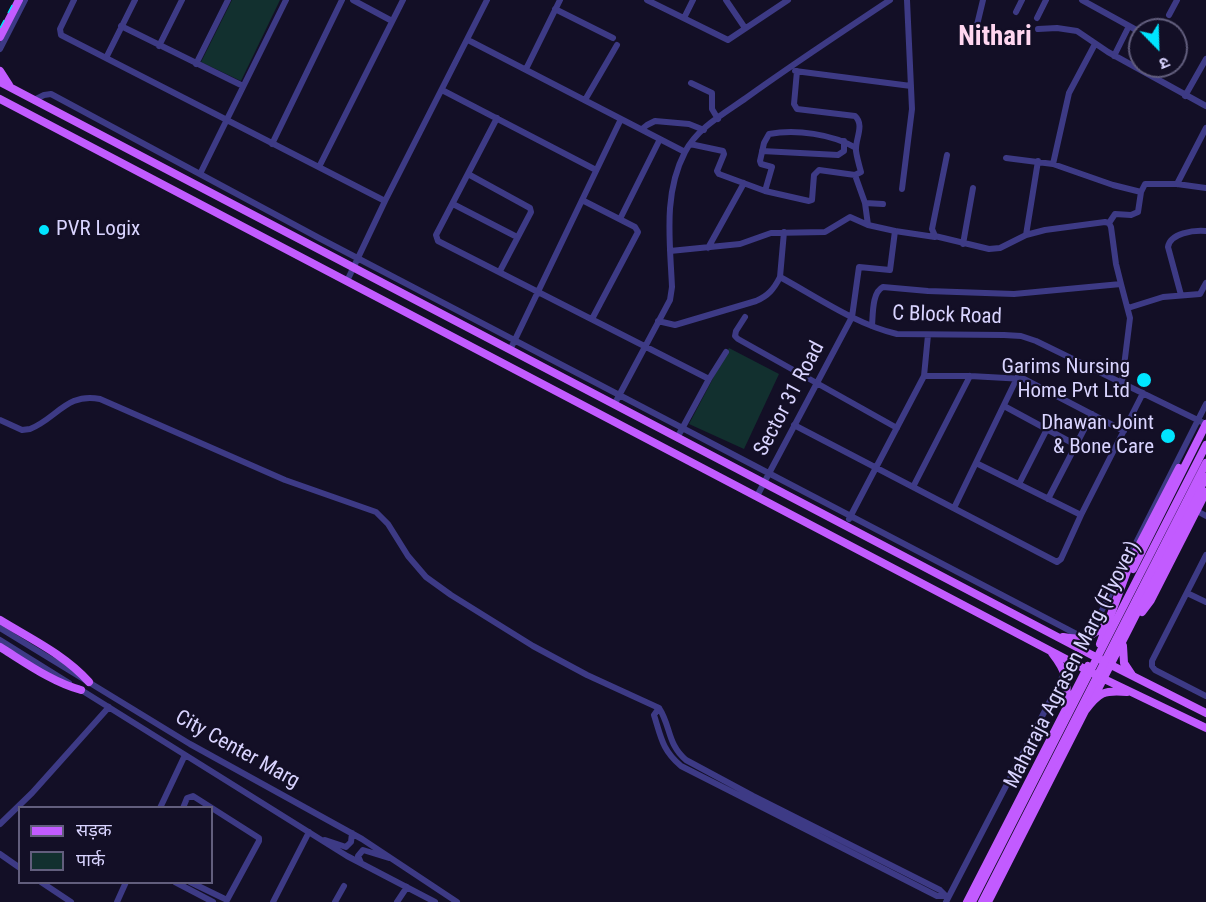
<!DOCTYPE html>
<meta charset="utf-8">
<style>
body{margin:0}
#map{position:relative;width:1206px;height:902px;overflow:hidden;background:#130f26;font-family:"Roboto Condensed","Noto Sans Devanagari",sans-serif}
canvas{display:block}
.legend{position:absolute;left:18px;top:806px;width:195px;height:78px;box-sizing:border-box;background:#130f26;border:2px solid #625e7d;margin:0;padding:8px 10px;list-style:none;font-size:18px;color:#d9d4ff}
.legend li{display:flex;align-items:center;gap:12px;height:30px}
.legend b{width:30px;border:2px solid #625e7d}
.north{position:absolute;left:1128px;top:18px;width:60px;height:60px;box-sizing:border-box;background:#130f26;border:2px solid #625e7d;border-radius:50%;rotate:157deg;font-size:16px;font-weight:700;line-height:24px;text-align:center;color:#d9d4ff}
.north::after{content:'';display:block;margin:auto;width:21px;height:27px;background:#00e5ff;clip-path:polygon(50% 0,100% 100%,50% 72%,0 100%)}
</style>
<div id="map">
<canvas width="1206" height="902"></canvas>
<ul class="legend">
<li><b style="height:8px;background:#c25bff"></b>सड़क</li>
<li><b style="height:16px;background:#12302f"></b>पार्क</li>
</ul>
<div class="north">उ</div>
</div>
<script>
const ctx = document.querySelector('canvas').getContext('2d');
ctx.lineJoin = 'round';
function paint(path, color) { ctx.fillStyle = color; ctx.fill(path, 'evenodd'); }
function trace(path, color, width, dash) { ctx.strokeStyle = color; ctx.lineWidth = width; ctx.lineCap = dash ? 'butt' : 'round'; ctx.setLineDash(dash || []); ctx.stroke(path); }
function drawText(font, color, halo, rows, align = 'center') {
  ctx.font = font + ' "Roboto Condensed",sans-serif'; ctx.lineWidth = 4.5; ctx.setLineDash([]); ctx.textBaseline = 'middle'; ctx.strokeStyle = halo; ctx.fillStyle = color; for (const [text, x, y, turn = 0] of rows) {
    ctx.save(); ctx.translate(x, y); ctx.rotate((+turn || 0) * Math.PI / 180); ctx.textAlign = isNaN(turn) ? turn : align; if (halo) ctx.strokeText(text, 0, 0); ctx.fillText(text, 0, 0); ctx.restore();
  }
}
const green = new Path2D(`
 M232,0H280L241,81L201,62Z
 M729,348L779,374L744,449L689,424Z`);
const minor = new Path2D(`
 M74,0L60,29L61,35L385,201
 M353,0L392,21
 M647,0L728,40L788,0
 M726,0L745,28
 M1082,0L1140,32
 M555,9L613,38
 M1016,12L1022,0
 M1169,15L1177,0
 M684,18L693,0
 M1037,18L1046,0
 M121,26L243,86
 M976,29L983,0
 M1038,29L1057,28L1077,31L1108,52L1206,106
 M468,40L685,152
 M159,46L182,0
 M0,49L25,0
 M1114,56L1129,26
 M106,58L135,0
 M196,64L228,0
 M526,69L560,0
 M795,71L911,86
 M797,71L794,104L797,109L855,116C865,125 855,139 856,151C857,158 859,165 861,172L855,175
 M691,83L712,93V109L718,119
 M442,90L596,170
 M1185,96L1206,59
 M34,100L44,95L51,94L319,238L1084,638
 M585,100L617,45
 M497,118L436,235L438,241L709,379
 M642,129L647,125L655,121L689,124L704,130
 M272,144L342,0
 M690,144L723,151L724,154L717,171L719,174L765,191L809,201L812,200L814,175L819,170L855,175
 M762,151L838,155L844,151V141
 M947,155L932,229L935,236L989,249L1000,248L1026,235L1045,230L1105,222L1109,223L1111,227L1116,264L1121,284
 M1006,158L1053,164L1113,185L1141,192
 M1053,164L1069,93L1095,44
 M319,167L403,0
 M200,174L286,0
 M468,174L530,208L531,212L500,271
 M855,175L865,203L868,225
 M1177,184L1206,128
 M902,189L912,109L907,0
 M765,191L772,167L761,164L760,161L764,143L769,134C796,129 832,134 856,148
 M582,200L635,227L638,232L592,319
 M865,203L883,204
 M453,204L517,237
 M620,219L660,139
 M1109,223L1115,214L1131,215L1138,212L1141,192L1145,184H1177L1206,188
 M1026,235L1038,161
 M963,244L973,188
 M708,248L744,183
 M670,251L740,244L771,233L825,232L850,217L868,225L895,231
 M780,277L784,232
 M347,281L385,201L487,0
 M1181,295L1168,247C1170,233 1194,230 1206,231
 M1128,308L1163,297L1200,294L1206,283
 M745,317L736,331L735,336L738,339L897,428
 M658,321L675,325L756,301C768,296 774,289 780,277C817,297 855,324 897,334L1004,335L1021,336L1036,341L1206,424
 M872,326C873,314 872,292 883,287L928,291L1014,294L1121,284L1130,318L1122,382
 M510,350L621,119
 M924,376H970L1024,379L1124,431
 M614,405L670,300L672,287C670,241 663,194 685,152C697,128 725,113 746,98C793,64 842,32 890,0
 M1004,406L1076,445
 M0,420L22,430L30,429C56,419 67,392 100,399L285,480L376,512L388,524L408,556L426,577L451,595L533,646L587,675L659,708C671,726 667,744 686,760L753,796L940,890L948,898
 M794,425L1057,562L1061,559L1081,515L1143,393
 M677,438L709,379L726,352
 M976,463L1081,515
 M1019,484L1047,429
 M913,487L970,376
 M757,496L852,317L859,267L890,270L895,231L935,237
 M1048,499L1092,414
 M954,508L1017,378
 M1197,511L1206,516
 M849,519L924,376L928,335
 M1206,555L1152,661V666L1155,670L1206,696
 M1187,593L1206,602
 M0,628L190,744L362,839L457,902
 M1092,635L1093,628L1206,404
 M0,640L69,683
 M78,688L347,856L435,902
 M659,708L654,715C661,737 662,750 681,766L937,896H944
 M160,808L185,755
 M183,808L187,798L193,796L259,838V841L227,900L190,882
 M0,824L32,793L109,707
 M325,840L346,847L351,842L352,833
 M0,854L20,868
 M361,863L358,856L363,850L389,858
 M41,882L71,902
 M175,882L213,902
 M117,902L126,882
 M273,902L309,832
 M335,902L344,886
 M397,902L407,887
 M946,902L1064,674`);
const major = new Path2D(`
 M0,37L19,0
 M0,71L9,85
 M0,82L1109,664L1206,713
 M0,99L1102,678L1206,728
 M1142,612L1151,600L1206,492
 M0,620C31,639 65,655 89,682
 M1063,637C1084,641 1091,637 1108,623
 M1100,644L1130,563L1179,468
 M1123,646L1124,663L1132,675
 M0,647C26,663 52,682 81,690
 M1052,653C1067,672 1068,681 1066,705
 M1093,699L1206,477
 M967,902L1088,666
 M988,902L1085,711C1099,692 1104,690 1127,692`);
const rail = new Path2D(`
 M0,28L15,0`);
const majorBridge = new Path2D(`
 M1133,569L1206,424
 M972,902L1206,445
 M982,902L1206,463`);
const markers = [
 [44,230,6,"#00e5ff"],
 [1144,380,8,"#00e5ff"],
 [1168,436,8,"#00e5ff"]
];
const poiNames = [
 ["PVR Logix",56,230,"left"],
 ["Garims Nursing",1130,368],
 ["Home Pvt Ltd",1130,392],
 ["Dhawan Joint",1154,424],
 ["& Bone Care",1154,448]
];
const streetNames = [
 ["C Block Road",947,316,2],
 ["Sector 31 Road",790,399,-62],
 ["Maharaja Agrasen Marg (Flyover)",1073,665,-63],
 ["City Center Marg",237,750,29]
];
const districtNames = [
 ["Nithari",995,38]
];
paint(green, '#12302f');
trace(minor, '#3d3a85', 6);
trace(major, '#c25bff', 8);
trace(rail, '#00e5ff', 1.5, [9, 8]);
trace(majorBridge, '#c25bff', 8);
for (const [x, y, r, color] of markers) { const dot = new Path2D(); dot.arc(x, y, r, 0, 2 * Math.PI); ctx.fillStyle = color; ctx.fill(dot); trace(dot, '#130f26', 2); }
drawText('21px', '#d9d4ff', '#130f26', poiNames, 'right');
drawText('21px', '#d9d4ff', '#130f26', streetNames);
drawText('bold 27px', '#ffd6f0', '#130f26', districtNames);
</script>
